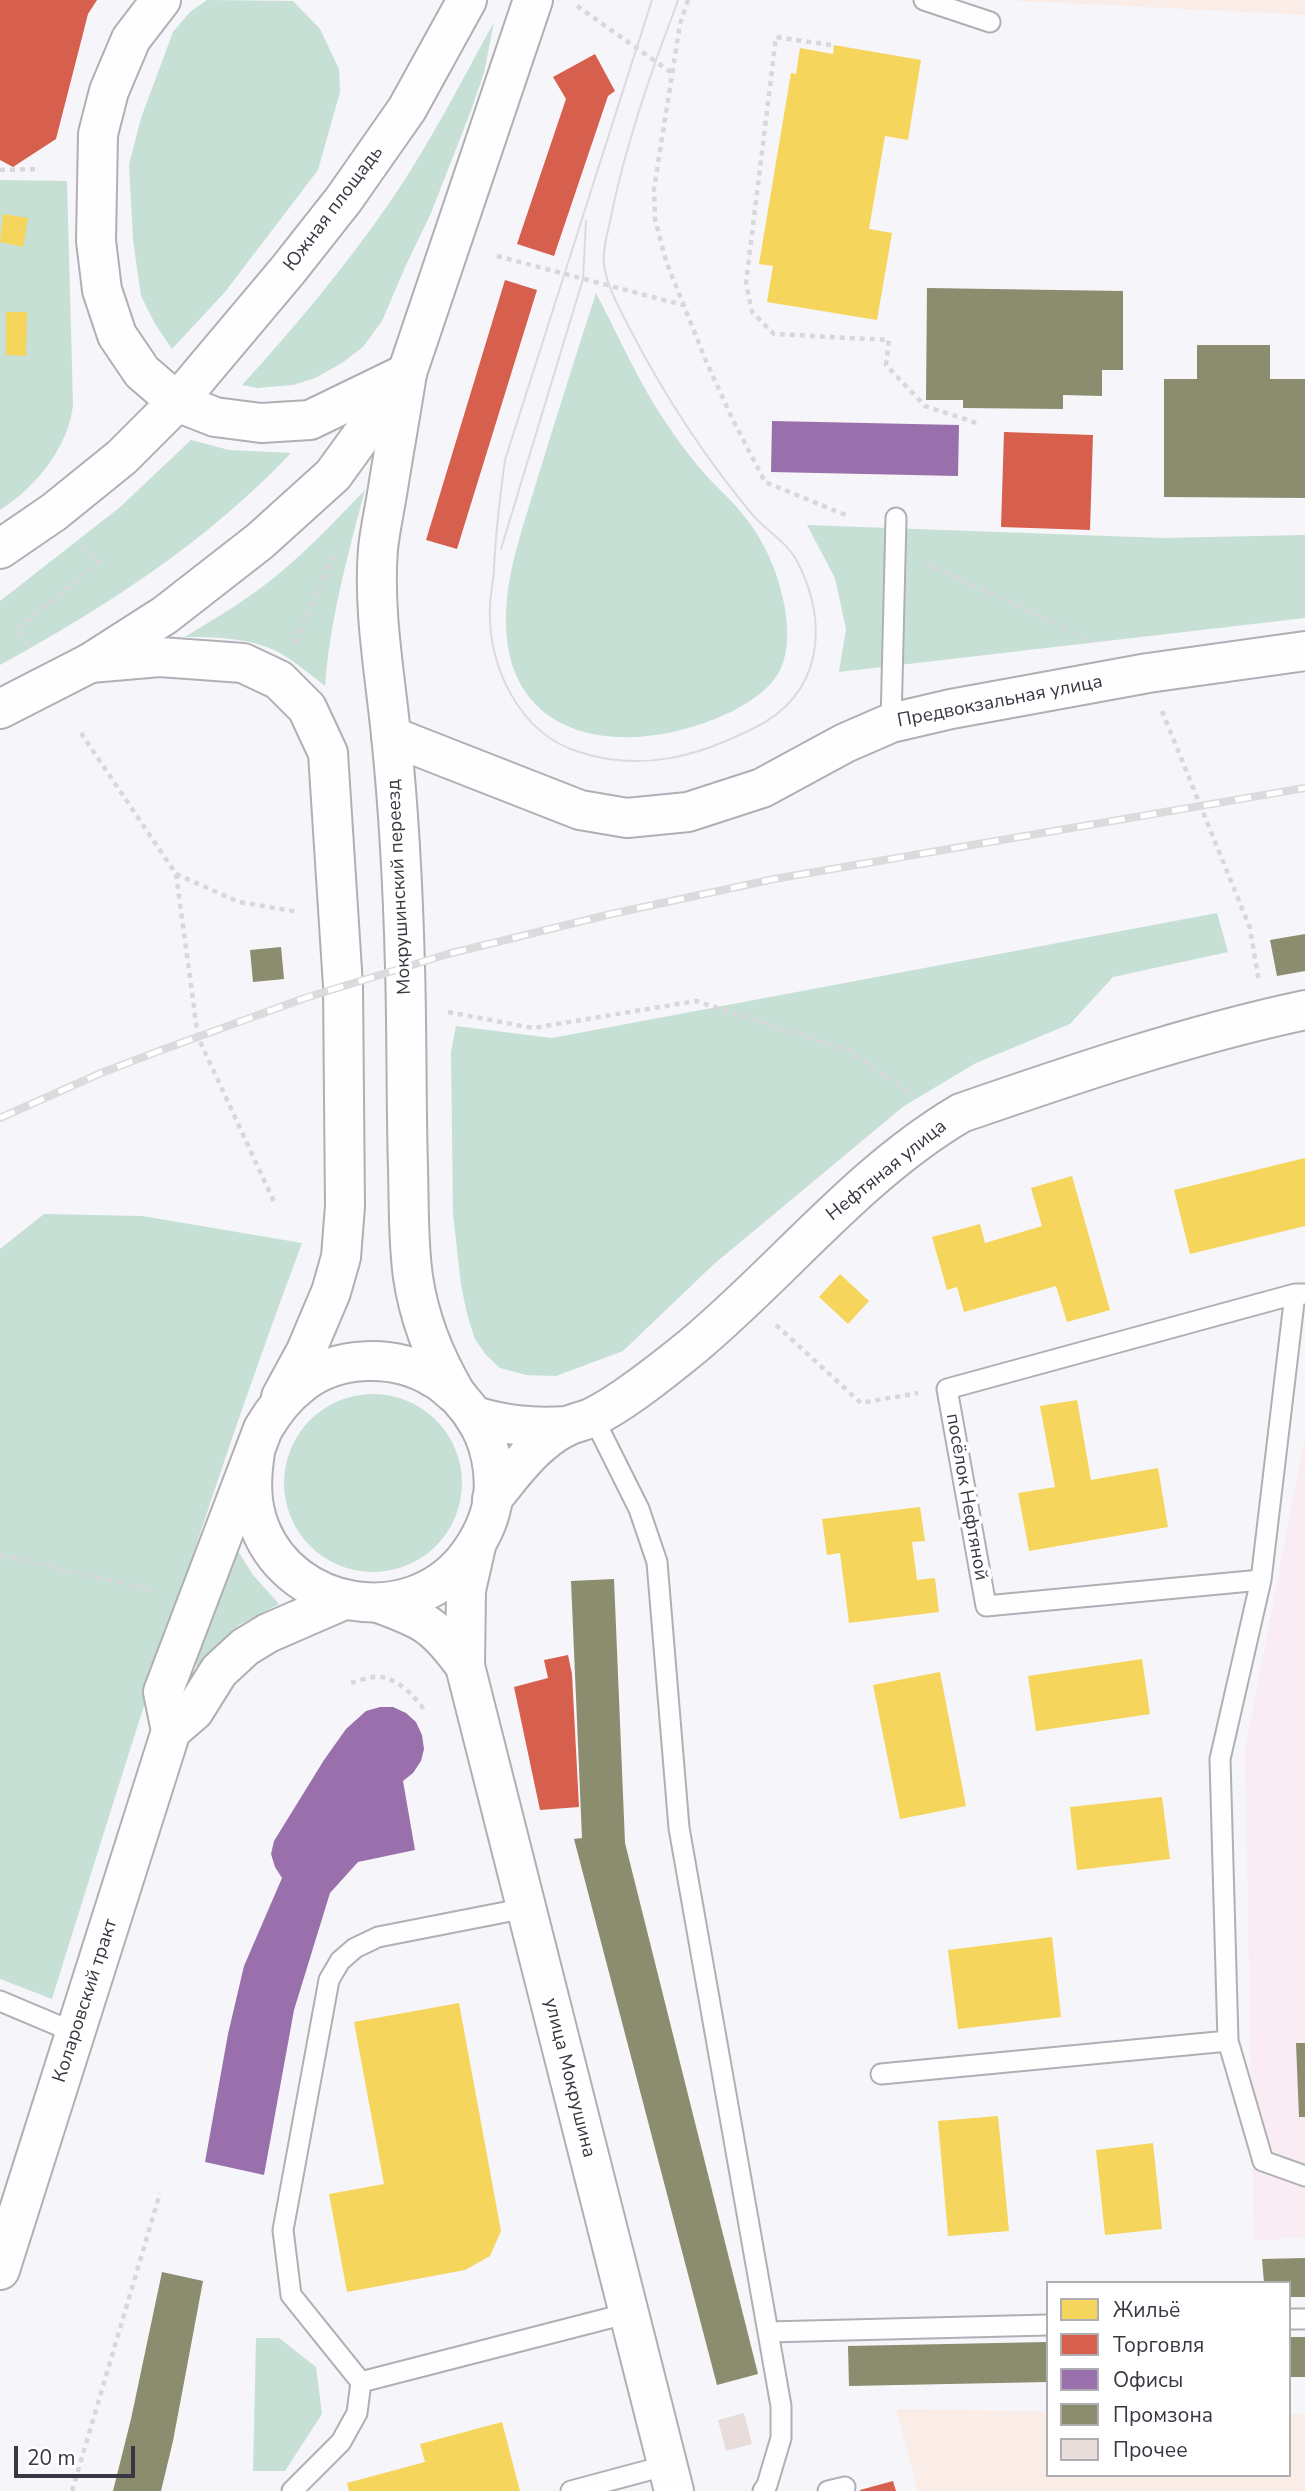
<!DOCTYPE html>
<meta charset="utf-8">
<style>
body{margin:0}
#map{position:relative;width:1305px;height:2491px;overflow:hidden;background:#f6f5f9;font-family:"Nunito Sans",sans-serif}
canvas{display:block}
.legend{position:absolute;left:1046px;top:2281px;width:245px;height:196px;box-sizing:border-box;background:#fff;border:2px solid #afafb3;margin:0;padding:9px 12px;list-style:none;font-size:21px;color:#383742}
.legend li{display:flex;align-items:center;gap:14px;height:35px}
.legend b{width:35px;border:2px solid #afafb3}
.scale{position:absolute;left:14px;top:2446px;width:121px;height:32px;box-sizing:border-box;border:4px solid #383742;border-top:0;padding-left:9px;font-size:21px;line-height:24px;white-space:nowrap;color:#383742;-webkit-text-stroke:5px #fff;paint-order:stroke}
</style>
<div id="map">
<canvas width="1305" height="2491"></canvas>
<ul class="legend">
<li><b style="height:19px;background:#f6d55c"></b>Жильё</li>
<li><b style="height:19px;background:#d6604d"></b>Торговля</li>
<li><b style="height:19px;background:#9970ab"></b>Офисы</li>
<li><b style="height:19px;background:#8c8c6e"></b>Промзона</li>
<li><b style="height:19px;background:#e9dddb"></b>Прочее</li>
</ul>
<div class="scale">20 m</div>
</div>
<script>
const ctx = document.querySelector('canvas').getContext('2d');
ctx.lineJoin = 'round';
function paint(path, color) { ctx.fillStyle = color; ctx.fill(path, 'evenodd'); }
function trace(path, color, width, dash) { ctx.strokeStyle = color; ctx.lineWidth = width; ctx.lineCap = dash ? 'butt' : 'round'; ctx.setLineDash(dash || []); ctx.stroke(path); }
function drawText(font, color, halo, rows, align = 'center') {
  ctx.font = font + ' "Nunito Sans",sans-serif'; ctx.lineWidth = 7; ctx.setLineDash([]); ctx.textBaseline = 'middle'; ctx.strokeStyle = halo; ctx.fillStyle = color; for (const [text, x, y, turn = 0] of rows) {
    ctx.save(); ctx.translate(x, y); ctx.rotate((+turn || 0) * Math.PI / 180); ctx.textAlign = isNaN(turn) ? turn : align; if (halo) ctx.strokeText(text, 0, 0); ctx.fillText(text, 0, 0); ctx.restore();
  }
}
const industrial = new Path2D(`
 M1305,1435V2237L1254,2241L1245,1750Z`);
const education = new Path2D(`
 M1002,0H1305V15Z
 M896,2409L1048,2411V2475H1289V2414H1305V2491H918Z`);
const green = new Path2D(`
 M207,0L293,1L320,29L339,69L340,92L318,170L225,292L172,349L155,324L141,296L133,240L129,165L141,118L173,32L190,12Z
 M494,22L484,73L470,113L431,213L406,265L382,321L363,347L342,363L315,378L293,385L257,388L242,385C295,327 345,267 390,202C429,145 461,82 494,22Z
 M0,180L67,181L73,405C68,448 36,487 0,510Z
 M596,293C616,331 634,372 657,409C671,431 688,455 705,474C717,488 733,501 744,516C765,541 780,577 785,609C789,633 789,662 773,681C753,704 723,717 695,726C607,754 508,733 506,624C505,578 521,533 534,490C554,424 575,358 596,293Z
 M191,440L229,450L291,453C208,541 106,607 0,665V601L119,508Z
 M365,490C348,554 330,619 325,686C312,676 299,665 285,656C256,638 218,637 185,637C209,622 235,607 258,590C298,561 331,525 365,490Z
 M807,525L1163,538L1305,535V618L839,672L846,629L835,578Z
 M1217,913L1228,952L1113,977L1070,1024L976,1063L904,1106L714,1264L623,1351L556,1376L526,1375L500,1368L486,1355L475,1339L467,1314L461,1285L453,1214L451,1052L456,1026L552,1038Z
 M44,1214L142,1216L302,1243C209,1492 131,1746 52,1999L0,1979V1249Z
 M284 1483a89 89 0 1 1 178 0a89 89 0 1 1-178 0Z
 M236,1548L253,1575L279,1604L239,1625L225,1637L195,1677L198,1652Z
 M256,2338H279L316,2367L322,2414L285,2471H253Z`);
const homes = new Path2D(`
 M834,45L921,60L908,140L885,136L869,229L892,233L877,320L767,302L773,266L759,264L791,73L796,74L800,48L833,54Z
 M3,214L28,218L23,247L0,242Z
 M6,312H27L26,356L6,355Z
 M1305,1158V1226L1190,1254L1174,1190Z
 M1072,1176L1110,1310L1067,1322L1056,1286L964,1312L957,1287L947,1290L932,1237L980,1224L985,1243L1042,1226L1031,1188Z
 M840,1274L869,1301L848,1324L819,1297Z
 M1077,1400L1091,1480L1158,1468L1168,1527L1029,1551L1018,1493L1055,1487L1040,1406Z
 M920,1507L925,1541L912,1542L917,1580L935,1578L939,1612L849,1623L840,1553L827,1555L822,1519Z
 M1142,1659L1150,1714L1036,1731L1028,1676Z
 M940,1672L966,1806L900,1819L873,1685Z
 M1162,1797L1170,1859L1077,1870L1070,1807Z
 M1052,1937L1061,2017L958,2029L948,1950Z
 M459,2003L501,2231L490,2256L465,2270L347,2292L329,2194L384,2184L354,2022Z
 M998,2116L1009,2231L948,2236L938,2121Z
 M1153,2143L1162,2229L1105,2235L1096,2150Z
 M502,2422L520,2491H349L347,2483L425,2462L420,2444Z`);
const shops = new Path2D(`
 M0,0H97L88,14L56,139L13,167L0,160Z
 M595,54L615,91L608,96L554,256L517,244L566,99L553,77Z
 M505,280L537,290L457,549L426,540Z
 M1004,432L1093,435L1090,530L1001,527Z
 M568,1655L572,1674L579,1807L540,1810L514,1687L548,1678L544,1660Z
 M893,2481L896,2491H860V2490Z`);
const offices = new Path2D(`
 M772,421L959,425L958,476L771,472Z
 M380,1707H393L406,1713L416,1722L422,1735L424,1749L421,1761L413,1773L403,1781L415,1850L358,1862L330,1893L294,2010L264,2175L205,2162L228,2034L244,1966L282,1878L275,1867L271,1854L274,1841L324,1760L346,1729L366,1711Z`);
const industry = new Path2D(`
 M927,288L1123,291V370H1102V396L1063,395V409L963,408V400H926Z
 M1197,345H1270V379H1305V498L1164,497V379H1197Z
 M1305,934V971L1277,976L1270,940Z
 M281,947L284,979L253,982L250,950Z
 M614,1579L625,1843L758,2374L717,2385L574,1839L582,1838L571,1581Z
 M1296,2043H1305V2117H1299Z
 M1305,2258V2297H1289V2283H1264L1262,2259Z
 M162,2272L203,2281L173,2441L161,2491H113L131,2419Z
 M1289,2337H1305V2377H1289Z
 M1048,2342V2382L849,2386L848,2346Z`);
const building = new Path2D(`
 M744,2413L752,2444L726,2451L718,2420Z`);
const path = new Path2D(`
 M688,0L680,24L654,189L655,219L666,261L706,361L732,418L765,482L848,516
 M577,6L672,73
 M831,45L776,37L746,283L752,312L774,334L889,340L886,365L925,406L980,424
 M0,170L35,169
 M497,256L683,305
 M926,563L1092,641
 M295,643L336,549
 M28,645L18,629L98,562L80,541
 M1162,711L1250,928L1259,982
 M81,733L176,874L239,902L299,912
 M176,874L198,1037L275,1204
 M448,1012L533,1028L696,1001L848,1050L914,1096
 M776,1325L861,1403L918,1393
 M0,1555L152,1590
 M351,1683C358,1681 366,1678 373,1677C394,1674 414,1695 425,1711
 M72,2491L160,2193`);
const service = new Path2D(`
 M924,0L990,22
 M891,723L896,518
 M1305,1294H1295L1261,1580L1220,1759L1228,2041L1263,2161L1305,2176
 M593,1417L639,1509L657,1562L679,1828L781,2406V2438L767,2485L763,2491
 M1261,1580L986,1606L947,1389L1295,1294
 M0,2001L76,2033
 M881,2074L1228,2041
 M1289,2319H1305
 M768,2332L1048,2325
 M361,2382L629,2313
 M292,2491L341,2442L357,2413L361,2382L291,2295L283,2230L329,1980L340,1961L355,1948L378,1937L526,1908
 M571,2491L668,2465
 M828,2491L845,2487`);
const minor = new Path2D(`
 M161,0L131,39L109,91L98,134L96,241L102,290L117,335L142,372L177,402L215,417L261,423L310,420L407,373
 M391,736L580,810L627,818L688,812L762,788L845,743L891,723L951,709L1148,673L1305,651
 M474,1416C508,1426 532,1428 567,1426
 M492,1499C508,1480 522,1459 542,1443C549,1437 559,1430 568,1426C576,1422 585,1421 593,1417C624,1402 666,1368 693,1346C784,1270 858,1174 961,1113C1074,1074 1188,1035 1305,1010`);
const tertiary = new Path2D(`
 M476,1546L466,1590L465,1666L674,2491
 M378,1603C425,1620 435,1625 465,1666`);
const secondary = new Path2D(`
 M90,663L160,657L243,663L279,680L307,708L328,753L343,986L345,1206L341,1257L331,1292L306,1351L281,1397
 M255,1452C251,1478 250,1503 260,1528C293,1610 407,1629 464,1561C479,1542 490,1522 493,1498C496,1471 490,1440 474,1417C469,1408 461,1401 455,1392C434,1356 419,1318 413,1277C408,1241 409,1205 408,1168C406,1101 407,1034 405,967C403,889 399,812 391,735C385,674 373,611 378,549C380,529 385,508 388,488C394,450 401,412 407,373
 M171,1731L194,1711L219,1671L245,1647L268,1633L344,1600
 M0,2270L171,1731L163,1692L263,1429C273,1412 285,1396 301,1384C337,1355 395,1354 434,1378C442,1382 449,1389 455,1394`);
const primary = new Path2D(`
 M0,549L54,512L122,457L177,402L288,270L344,199L407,109L467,0
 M0,709L90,663L165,615L260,541L333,475L407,373L533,0`);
const tram = new Path2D(`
 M652,0L505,460C500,496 496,531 494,567C494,580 490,594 490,607C487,666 520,734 579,752C641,772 697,757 754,728C822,695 830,624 797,561C787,542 765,530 751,513C703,455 667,400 632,333C622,313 607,288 604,265C602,248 609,229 612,212C622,162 638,112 655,63C662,42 671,21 678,0
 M501,549L583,279L586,221`);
const rail = new Path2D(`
 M0,1118L101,1073L159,1051L305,998L448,954L611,914L774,879L1305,788`);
const streetNames = [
 ["Южная площадь",334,209,-53],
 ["Предвокзальная улица",1000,702,-11],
 ["Мокрушинский переезд",400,887,-93],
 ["Нефтяная улица",887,1171,-39],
 ["посёлок Нефтяной",966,1497,80],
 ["Коларовский тракт",86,2001,-72],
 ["улица Мокрушина",569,2078,76]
];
paint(industrial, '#f9ecf3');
paint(education, '#faede8');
paint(green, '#c6e0d5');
paint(homes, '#f6d55c');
paint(shops, '#d6604d');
paint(offices, '#9970ab');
paint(industry, '#8c8c6e');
paint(building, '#e9dddb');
trace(service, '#b0afb6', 23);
trace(minor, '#b0afb6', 42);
trace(tertiary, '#b0afb6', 42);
trace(secondary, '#b0afb6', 42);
trace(primary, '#b0afb6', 42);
trace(path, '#d8d7da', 4.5, [5, 5]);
trace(service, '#fefefe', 19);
trace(minor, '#fefefe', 38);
trace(tertiary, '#fefefe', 38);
trace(secondary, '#fefefe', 38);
trace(primary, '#fefefe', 38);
trace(tram, '#dbdadc', 2);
trace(rail, '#dbdadc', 8);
trace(rail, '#fff', 5, [16]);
drawText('19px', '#383742', '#fff', streetNames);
</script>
